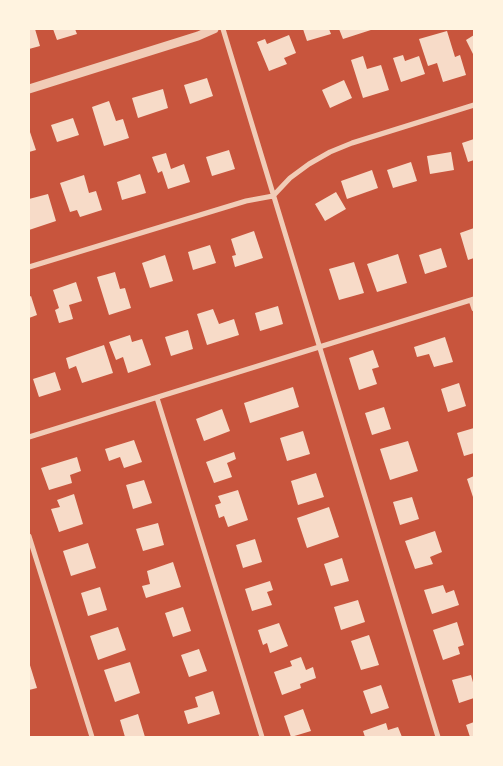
<!DOCTYPE html>
<style>
body{margin:0}
#map{position:relative;width:503px;height:766px;overflow:hidden;background:#c8553d;font-family:"Noto Sans",sans-serif}
canvas{display:block}
.frame{position:absolute;inset:0;border:30px solid #fff3e0;pointer-events:none}
</style>
<div id="map">
<canvas width="503" height="766"></canvas>
<div class="frame"></div>
</div>
<script>
const ctx = document.querySelector('canvas').getContext('2d');
ctx.lineJoin = 'round';
function paint(path, color) { ctx.fillStyle = color; ctx.fill(path, 'evenodd'); }
function trace(path, color, width, dash) { ctx.strokeStyle = color; ctx.lineWidth = width; ctx.lineCap = dash ? 'butt' : 'round'; ctx.setLineDash(dash || []); ctx.stroke(path); }
const building = new Path2D(`
 M29,29H35L40,46L29,49Z
 M53,29H75L77,34L57,40Z
 M303,29H329L331,34L307,41Z
 M339,29H374L343,39Z
 M447,31L455,57L460,55L466,75L443,82L437,63L428,66L419,39Z
 M289,35L296,53L284,58L287,64L269,71L257,42L265,39L267,44Z
 M474,35V56L466,40Z
 M403,55L405,61L419,56L425,74L401,82L393,58Z
 M363,56L367,69L381,65L389,90L363,98L351,60Z
 M207,78L213,96L190,104L184,85Z
 M344,80L352,98L330,108L322,90Z
 M163,89L168,108L138,118L132,98Z
 M109,101L116,121L123,119L129,138L104,146L92,107Z
 M73,118L79,135L57,142L51,125Z
 M29,129L36,150L29,152Z
 M474,139V160L468,162L462,143Z
 M229,150L235,169L212,176L206,157Z
 M451,152L454,170L430,174L427,156Z
 M166,153L171,169L184,164L190,182L168,189L162,171L158,173L152,157Z
 M411,162L417,181L393,188L387,170Z
 M372,170L378,188L347,199L341,181Z
 M140,174L146,193L122,200L117,182Z
 M84,175L89,193L96,191L102,210L80,217L77,210L70,212L60,183Z
 M336,192L346,209L325,221L315,204Z
 M48,194L56,221L29,230V199Z
 M474,228V258L468,260L460,233Z
 M254,231L263,258L235,267L232,256L236,255L231,239Z
 M210,245L216,263L193,270L188,252Z
 M441,248L447,267L425,274L419,255Z
 M398,254L407,283L377,292L367,264Z
 M165,255L173,281L150,288L142,263Z
 M354,262L364,293L339,300L329,269Z
 M115,272L120,289L125,288L131,308L109,315L97,277Z
 M76,282L82,301L69,305L73,319L59,323L55,310L59,308L53,290Z
 M31,296L37,315L29,318V297Z
 M278,306L283,324L260,331L255,313Z
 M213,309L219,324L234,319L239,335L207,345L197,314Z
 M188,330L193,349L171,356L165,337Z
 M130,335L132,342L142,339L151,365L128,373L123,357L116,360L109,342Z
 M445,337L453,362L434,367L429,354L417,357L414,347Z
 M104,345L113,373L82,383L76,366L69,369L66,358Z
 M373,350L379,367L372,369L377,384L359,390L349,358Z
 M55,372L61,390L39,397L33,379Z
 M459,383L466,406L448,412L441,389Z
 M293,387L299,407L250,423L244,403Z
 M384,407L391,429L372,435L365,413Z
 M222,409L230,431L204,441L196,419Z
 M474,428V453L464,456L457,433Z
 M303,431L310,454L287,461L280,438Z
 M134,440L142,462L124,468L120,457L109,461L105,449Z
 M408,441L418,471L390,480L380,449Z
 M234,452L236,459L227,463L232,477L214,483L206,462Z
 M77,457L81,471L70,475L72,483L49,490L41,468Z
 M316,473L324,497L298,505L291,481Z
 M474,476V500L467,479Z
 M144,480L152,503L133,509L126,485Z
 M238,490L248,520L228,527L224,516L219,518L215,505L221,503L218,496Z
 M74,494L83,524L59,532L51,509L60,507L57,500Z
 M412,497L419,519L400,525L393,502Z
 M329,507L339,537L307,548L297,518Z
 M158,523L164,545L143,551L136,529Z
 M435,531L442,552L430,557L433,564L415,569L405,541Z
 M255,539L262,562L243,568L236,545Z
 M88,543L96,568L71,576L63,551Z
 M342,558L349,581L331,586L324,564Z
 M173,562L181,587L146,598L142,586L150,584L147,571Z
 M270,581L273,590L267,592L272,605L252,611L245,589Z
 M443,585L446,593L454,590L459,605L432,614L424,590Z
 M100,587L107,610L88,616L81,593Z
 M358,600L365,622L341,630L334,607Z
 M183,607L191,631L173,637L165,613Z
 M457,622L464,645L458,647L460,654L443,660L433,630Z
 M279,623L288,646L270,653L267,643L263,645L258,630Z
 M118,627L126,650L98,660L90,636Z
 M369,635L379,665L361,670L351,641Z
 M199,649L207,671L189,677L181,655Z
 M301,657L306,670L313,667L316,678L300,684L301,688L282,695L274,672L292,666L290,661Z
 M29,662L37,688L29,690Z
 M130,662L140,693L115,702L104,670Z
 M471,675L474,686V698L459,703L452,680Z
 M381,685L389,708L371,714L363,691Z
 M213,691L220,714L188,724L184,711L198,707L195,697Z
 M303,709L311,731L291,737L284,716Z
 M138,714L145,737H125L120,720Z
 M474,722V737H470L466,725Z
 M386,723L388,730L398,727L402,737H365L363,731Z`);
const minor = new Path2D(`
 M223,29L438,737
 M29,267L246,201L273,196L290,178L309,164L330,152L352,143L474,105
 M471,300L474,309
 M157,398L262,737
 M29,437L474,299
 M29,536L92,737`);
const tertiary = new Path2D(`
 M29,89L198,36L214,29`);
paint(building, '#f7dbc8');
trace(minor, '#f1ccb7', 5);
trace(tertiary, '#f1ccb7', 9);
</script>
